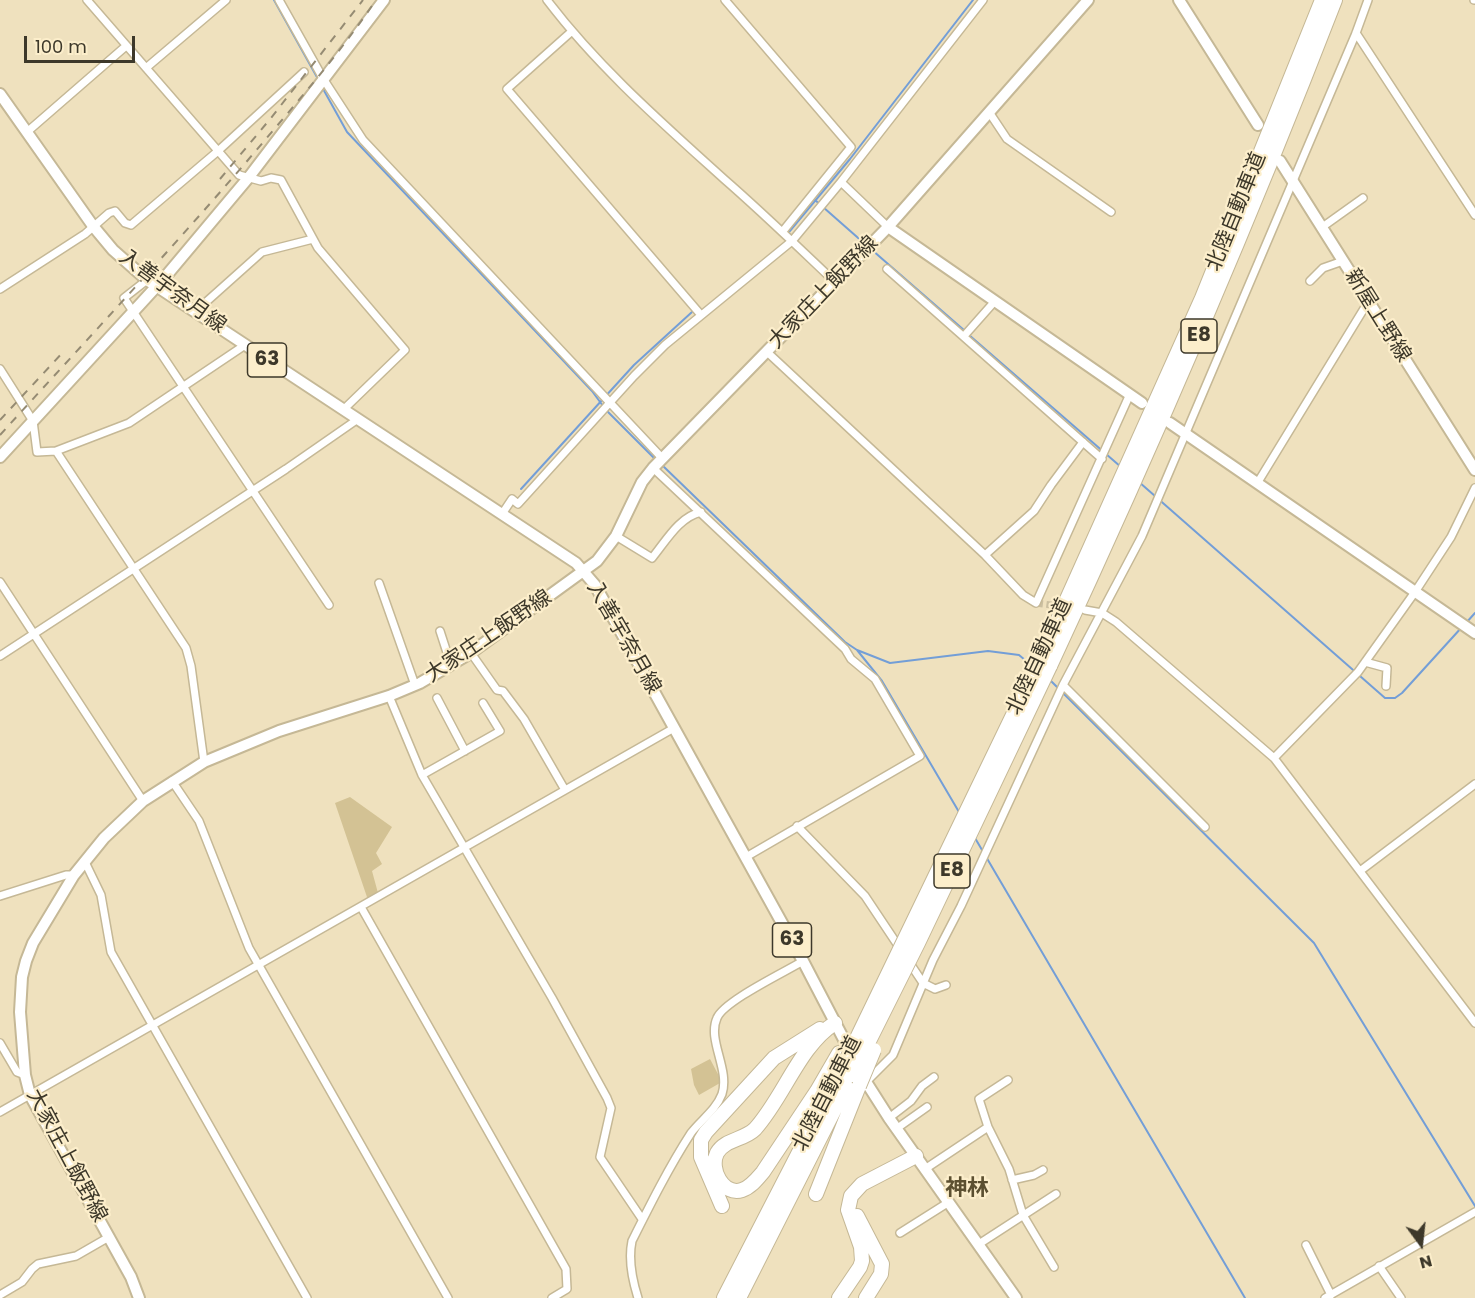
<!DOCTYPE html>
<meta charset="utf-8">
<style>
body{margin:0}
#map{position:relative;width:1475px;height:1298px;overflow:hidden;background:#efe1be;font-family:Poppins,sans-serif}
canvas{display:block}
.north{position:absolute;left:1391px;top:1214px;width:60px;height:60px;-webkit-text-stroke:4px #fceecb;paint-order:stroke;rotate:165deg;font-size:16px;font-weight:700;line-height:24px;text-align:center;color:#3d382a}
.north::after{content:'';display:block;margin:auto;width:21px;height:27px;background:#3d382a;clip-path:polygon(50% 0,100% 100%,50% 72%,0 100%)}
.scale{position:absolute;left:24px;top:36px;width:111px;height:27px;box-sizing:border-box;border:3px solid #3d382a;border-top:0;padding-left:8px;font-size:18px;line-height:21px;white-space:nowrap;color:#3d382a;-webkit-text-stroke:4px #fceecb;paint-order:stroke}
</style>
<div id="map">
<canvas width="1475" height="1298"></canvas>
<div class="north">N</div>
<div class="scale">100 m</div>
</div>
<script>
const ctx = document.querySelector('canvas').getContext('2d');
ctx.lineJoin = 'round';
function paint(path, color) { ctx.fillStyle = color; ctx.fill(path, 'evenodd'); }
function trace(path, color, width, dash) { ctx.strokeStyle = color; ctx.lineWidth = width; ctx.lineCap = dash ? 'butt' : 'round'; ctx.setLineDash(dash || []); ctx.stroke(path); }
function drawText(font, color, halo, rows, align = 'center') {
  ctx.font = font + ' Poppins,"Noto Sans JP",sans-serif'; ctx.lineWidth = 4.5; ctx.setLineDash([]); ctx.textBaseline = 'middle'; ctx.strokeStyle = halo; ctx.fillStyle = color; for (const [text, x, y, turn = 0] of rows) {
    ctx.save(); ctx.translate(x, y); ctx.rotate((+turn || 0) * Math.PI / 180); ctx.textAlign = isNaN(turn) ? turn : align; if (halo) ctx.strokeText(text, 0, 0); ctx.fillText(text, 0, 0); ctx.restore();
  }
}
const green = new Path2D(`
 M350,797L392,827L376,853L382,864L372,871L378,893L368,900L335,803Z
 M710,1059L719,1076L720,1083L699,1095L694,1085L691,1069Z`);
const stream = new Path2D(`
 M274,0L318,79
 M322,87L347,132L592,391L603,406
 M815,200L865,244
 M789,232L850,159L973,0
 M872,250L965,331
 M969,335L1121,467
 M606,410L655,459
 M662,465L845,642L857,650L890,663L988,651L1019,655L1031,665
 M1139,482L1385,698H1395L1402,693L1462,627
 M521,489L634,365L692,312
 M1466,623L1475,613
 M857,650L882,681L959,812
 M1050,680L1059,689
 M1063,693L1314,943L1475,1206
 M975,838L1245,1298`);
const streetTunnel = new Path2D(`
 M1036,603L1066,607`);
const street = new Path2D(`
 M87,0L239,175L261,181L271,178L281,180L318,248L405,350L343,410
 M279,0L324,80L363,140L662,458
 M547,0C598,67 661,122 724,179C762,212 798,247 835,282
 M725,0L851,147L783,231
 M1474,0H1475
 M571,32L507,89L701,315
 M1356,33L1475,215
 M146,68L226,0
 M989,112L1007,139L1111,212
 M27,132L126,46
 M841,182L983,0
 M1321,228L1363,198
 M887,269L1102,459
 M147,280L124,298L329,605
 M1310,281L1323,268L1343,261
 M0,289L85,234L109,213L115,211L125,223L131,225L218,151L304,72
 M196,311L262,252L313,239
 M964,336L995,301
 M766,351L985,555L1023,595L1036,603L1130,394
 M0,369L33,421L37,452L56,451L186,648L191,666L204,762
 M56,451L129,423L245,345
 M653,468L845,649L851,659L875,679L920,756L746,857
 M1258,482L1368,302
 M502,514L512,499L518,504L634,376L665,345L792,241L841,182L888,227
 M616,536L652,558C666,541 679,517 701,512
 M985,555L1034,511L1051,485L1083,442
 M0,582L143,801
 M379,583L415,685
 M1085,610L1102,613L1116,622L1274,758L1475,1023
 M440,631L451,665
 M471,653L497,690L503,691L524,719L565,790
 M0,656L286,469L358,419
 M1365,662L1387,668L1386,686
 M1063,685L1205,827
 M389,696L422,775L552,998L607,1098L611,1108L600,1157L642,1219
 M437,698L465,751
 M1274,758L1358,672L1415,592L1451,537L1475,488
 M422,775L500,731L483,703
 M172,781L199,821L249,948L448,1298
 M797,826L865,896L899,947
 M85,862L101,895L111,952L307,1298
 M1360,871L1475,784
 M0,896L66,875H74
 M361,907L566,1269L567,1289L552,1298
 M909,962L923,983L935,989L946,985
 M0,1043L17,1072L25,1075
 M866,1082L893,1055L933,960L961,906L1063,685L1142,536L1356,33L1368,0
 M0,1112L674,728
 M889,1118L911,1101L922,1086L934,1077
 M988,1127L979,1099L1008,1080
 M896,1129L927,1107
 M925,1169L988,1127L1009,1169L1023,1215L1054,1267
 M1012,1180L1034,1175L1043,1170
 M900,1233L949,1202
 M979,1244L1056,1194
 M1306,1245L1331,1295
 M1379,1266L1401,1298
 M0,1295L22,1282L32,1269L38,1264L76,1256L109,1237
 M638,1298C632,1279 628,1260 632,1241C650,1205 669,1167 691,1133C701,1120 716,1110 722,1094C730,1069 707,1040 717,1018C724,1001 785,972 803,961
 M1325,1298L1475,1212`);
const secondary = new Path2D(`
 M1179,0L1258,125
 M1280,161L1475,470
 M888,227L1142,403
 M1170,423L1475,633
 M0,457L166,276L249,177L384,0
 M139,1298L131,1277L30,1095L25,1075L20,1012L22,977L26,961L33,943L74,875L104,838L143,801L204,762L279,731L389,696L420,683L469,654L597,561L616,536L642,482L653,468L888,227L1088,0`);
const primary = new Path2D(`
 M0,94L93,226L113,250L147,280L576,563L595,585L803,961L853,1057
 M861,1074L889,1118L1016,1298`);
const highway = new Path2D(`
 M1041,657L1202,298L1322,0
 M1050,666C1152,447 1248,225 1335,0
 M835,1023C799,1046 784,1097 755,1129C744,1140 725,1139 717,1153C709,1169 723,1196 742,1190C751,1187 757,1179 763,1172L817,1091L839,1053
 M816,1194L859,1086
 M722,1206L701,1157V1140L706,1132L774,1058L820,1029
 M857,1216L882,1264L881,1274L866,1298
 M724,1298L845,1063
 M739,1298L852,1075
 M839,1298L860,1267L862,1261L861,1247L848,1210L851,1196L862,1184L916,1156`);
const rail = new Path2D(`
 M220,179L271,118L363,0
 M0,420L65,350
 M0,435C83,344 167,254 248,160C292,108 338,56 376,0`);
const highwayBridge = new Path2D(`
 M845,1063L1041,657
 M852,1075L918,943L1050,666
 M859,1086L874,1050`);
const shields = [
 [1199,336,36],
 [267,360,39],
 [952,871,36],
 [792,940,39]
];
const shieldNames = [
 ["E8",1199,336],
 ["63",267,360],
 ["E8",952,871],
 ["63",792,940]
];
const streetNames = [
 ["北陸自動車道",1237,212,-68],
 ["入善宇奈月線",172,292,36],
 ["大家庄上飯野線",824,293,-46],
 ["新屋上野線",1377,316,58],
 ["大家庄上飯野線",489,637,-34],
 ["入善宇奈月線",623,638,60],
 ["北陸自動車道",1040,657,-65],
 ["北陸自動車道",828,1094,-63],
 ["大家庄上飯野線",66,1156,62]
];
const neighbourhoodNames = [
 ["神林",967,1189]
];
paint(green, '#d3c294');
trace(stream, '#739ed7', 2);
trace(streetTunnel, '#cbbfa0', 7, [7, 3.5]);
trace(street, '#c5b896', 10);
trace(secondary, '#c5b896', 14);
trace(primary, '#c5b896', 14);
trace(highway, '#c5b896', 16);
trace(street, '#fff', 7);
trace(secondary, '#fff', 10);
trace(primary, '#fff', 10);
trace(highway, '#fff', 14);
trace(rail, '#958b73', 2, [8, 8]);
trace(highwayBridge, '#c5b896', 16, []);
trace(highwayBridge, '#fff', 14);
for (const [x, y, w] of shields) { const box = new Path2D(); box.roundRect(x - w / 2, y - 17, w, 34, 4.5); ctx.fillStyle = '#fceecb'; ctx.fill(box); trace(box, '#3d382a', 1.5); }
drawText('bold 20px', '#3d382a', null, shieldNames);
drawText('21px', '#3d382a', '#fceecb', streetNames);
drawText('bold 22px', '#5c5031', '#fceecb', neighbourhoodNames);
</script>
